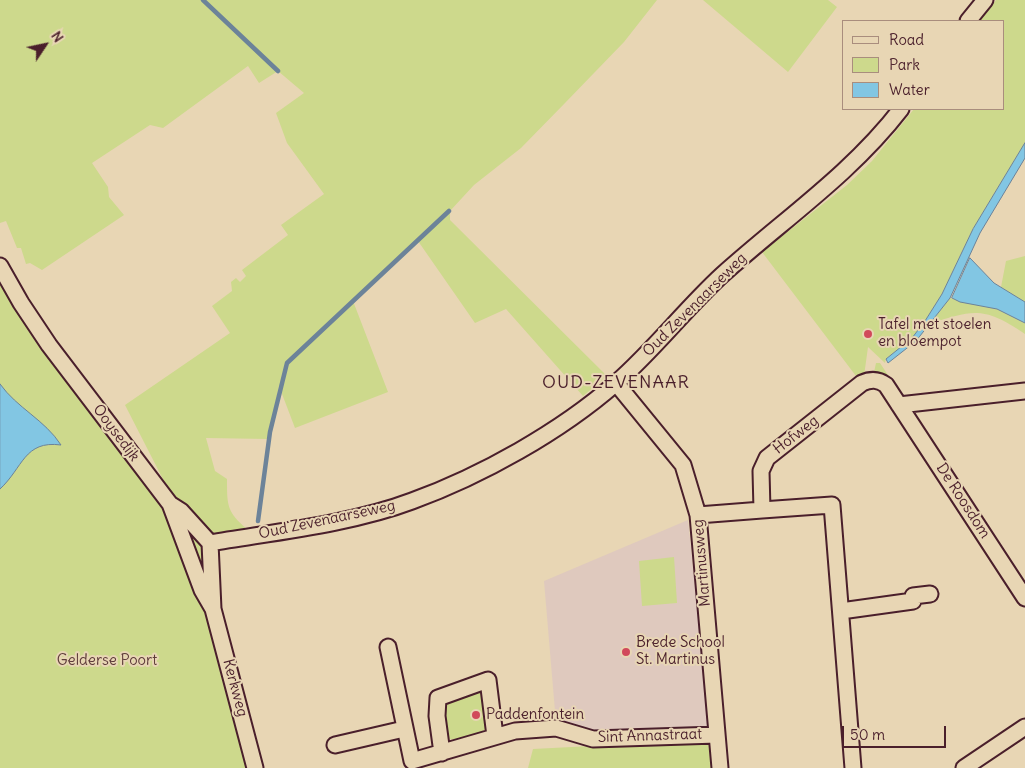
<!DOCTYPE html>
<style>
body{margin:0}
#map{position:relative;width:1025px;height:768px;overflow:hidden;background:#e8d6b4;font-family:Delius,sans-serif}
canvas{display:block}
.legend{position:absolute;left:842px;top:20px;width:162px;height:90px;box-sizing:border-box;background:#e8d6b4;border:1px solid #a98d7d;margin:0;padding:6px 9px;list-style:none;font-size:15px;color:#4a1f2b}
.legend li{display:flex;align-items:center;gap:10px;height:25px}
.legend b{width:25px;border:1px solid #a98d7d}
.north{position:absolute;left:20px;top:20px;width:50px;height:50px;-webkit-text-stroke:4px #e8d6b4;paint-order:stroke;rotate:56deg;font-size:14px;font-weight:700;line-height:20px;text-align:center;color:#4a1f2b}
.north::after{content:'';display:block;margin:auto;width:18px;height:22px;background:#4a1f2b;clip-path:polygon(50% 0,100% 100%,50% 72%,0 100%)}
.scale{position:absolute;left:842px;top:726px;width:104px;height:22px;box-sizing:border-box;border:2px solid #4a1f2b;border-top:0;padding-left:6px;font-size:15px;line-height:18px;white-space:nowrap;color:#4a1f2b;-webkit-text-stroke:4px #e8d6b4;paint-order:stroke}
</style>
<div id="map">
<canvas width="1025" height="768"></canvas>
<ul class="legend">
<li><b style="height:6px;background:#e8d6b4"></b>Road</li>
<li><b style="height:14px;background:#cdd98c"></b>Park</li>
<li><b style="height:14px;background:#82c6e3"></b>Water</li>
</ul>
<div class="north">N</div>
<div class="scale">50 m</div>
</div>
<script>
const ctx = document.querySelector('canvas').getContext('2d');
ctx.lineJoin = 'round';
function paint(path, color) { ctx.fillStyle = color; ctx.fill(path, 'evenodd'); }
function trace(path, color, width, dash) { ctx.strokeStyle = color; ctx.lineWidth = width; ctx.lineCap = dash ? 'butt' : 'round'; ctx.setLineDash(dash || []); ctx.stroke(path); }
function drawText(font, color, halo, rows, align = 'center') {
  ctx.font = font + ' Delius,sans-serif'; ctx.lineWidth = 4; ctx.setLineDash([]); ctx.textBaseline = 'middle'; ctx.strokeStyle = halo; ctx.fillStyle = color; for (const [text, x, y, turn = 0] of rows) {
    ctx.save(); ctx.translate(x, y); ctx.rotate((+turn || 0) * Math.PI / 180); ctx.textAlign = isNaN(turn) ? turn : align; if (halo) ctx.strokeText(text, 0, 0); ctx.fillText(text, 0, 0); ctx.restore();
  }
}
const built = new Path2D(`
 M688,520L710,727L596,731L556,723L544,581Z`);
const green = new Path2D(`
 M0,0H657L624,42L565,103L521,148L474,185L450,211V220L607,376L583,396L506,309L475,323L418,241L353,301L388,392L295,428L279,386L268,439L206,438L215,471L227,479C227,506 227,512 247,529L220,536L210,535L200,527L169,491L125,405L230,333L212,306L232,291L231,282L236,278L240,282L246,276L242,270L288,235L281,225L324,194L287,143L276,113L304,93L278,71L259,83L248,66L163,128L150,125L92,163L108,187L109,197L124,215L42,270L30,263L26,264L21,248H17L6,221L0,223Z
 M703,0H828L837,7L788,72Z
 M996,0H1025V143L973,229L942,294L925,321L912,338L886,359L885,363L868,347L864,376L859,380L762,252L847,185L872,161L914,109H1004V21H980Z
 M1025,256V302L1001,287L1006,261Z
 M0,275L162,506L178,541L220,653L248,768H0Z
 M950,298L997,309L1025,323V334C985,307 974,309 930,324Z
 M876,363H880L903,398L873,377Z
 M184,522L203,540L205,581Z
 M674,557L677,603L642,606L639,561Z
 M476,690L483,696L487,724L486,729C475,736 456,743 444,737L443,704Z
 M708,740L711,768H528L533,749Z`);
const water = new Path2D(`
 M1025,143V158L980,233L950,298L916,341L888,363L886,359L912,338L925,321L942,294L973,229Z
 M970,258L994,283L1025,302V323L997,309L960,302L952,298Z
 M0,384C17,408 45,420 61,445C24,440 23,468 0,489Z`);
const stream = new Path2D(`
 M203,0L278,71
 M258,521L270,432L287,363L449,211`);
const minor = new Path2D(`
 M968,21L985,0
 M0,266L21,303L49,345L170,504L202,590L213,609
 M616,383L683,465L698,515L720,768
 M899,405L1025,391
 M170,504L181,511L210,543C274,532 351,524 412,501C481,476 560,432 616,383C654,350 685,309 722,275C783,220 851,174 901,109
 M762,510L832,505L853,768
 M698,515L762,510L761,471L767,458L862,383C871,379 878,379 886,385L1025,598
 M210,543L213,609L255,768
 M841,611L913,601V596L930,594
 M388,647L412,761L515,731L556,728L593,739L717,735
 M335,745L404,729
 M442,753L437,716L438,698L488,680L495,736
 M964,768L1025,727`);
const markers = [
 [868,334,5,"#d1495b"],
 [626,652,5,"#d1495b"],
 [476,715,5,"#d1495b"]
];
const streetNames = [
 ["Oud Zevenaarseweg",695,305,-45],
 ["Ooysedijk",116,433,53],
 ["Hofweg",796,435,-38],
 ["De Roosdom",963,501,57],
 ["Oud Zevenaarseweg",327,520,-12],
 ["Martinusweg",702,563,-95],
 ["Kerkweg",235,688,75],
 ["Sint Annastraat",650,736,-2]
];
const poiNames = [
 ["Tafel met stoelen",878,325],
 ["en bloempot",878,342],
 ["Brede School",636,643],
 ["St. Martinus",636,660],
 ["Paddenfontein",486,715]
];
const parkNames = [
 ["Gelderse Poort",107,661]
];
const quarterNames = [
 ["OUD-ZEVENAAR",616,383]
];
paint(built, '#dfc9be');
paint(green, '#cdd98c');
paint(water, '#82c6e3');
trace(water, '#6c8399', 1);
trace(stream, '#6c8399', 4.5);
trace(minor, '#4a1f2b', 19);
trace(minor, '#e8d6b4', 15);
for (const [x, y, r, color] of markers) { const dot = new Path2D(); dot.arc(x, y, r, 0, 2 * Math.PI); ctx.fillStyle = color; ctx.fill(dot); trace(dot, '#e8d6b4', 2); }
drawText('15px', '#4a1f2b', '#e8d6b4', streetNames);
drawText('15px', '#4a1f2b', '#e8d6b4', poiNames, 'left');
drawText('15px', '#5e3b3a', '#e8d6b4', parkNames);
ctx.letterSpacing = '1px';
drawText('18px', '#4a1f2b', '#e8d6b4', quarterNames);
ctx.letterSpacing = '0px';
</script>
